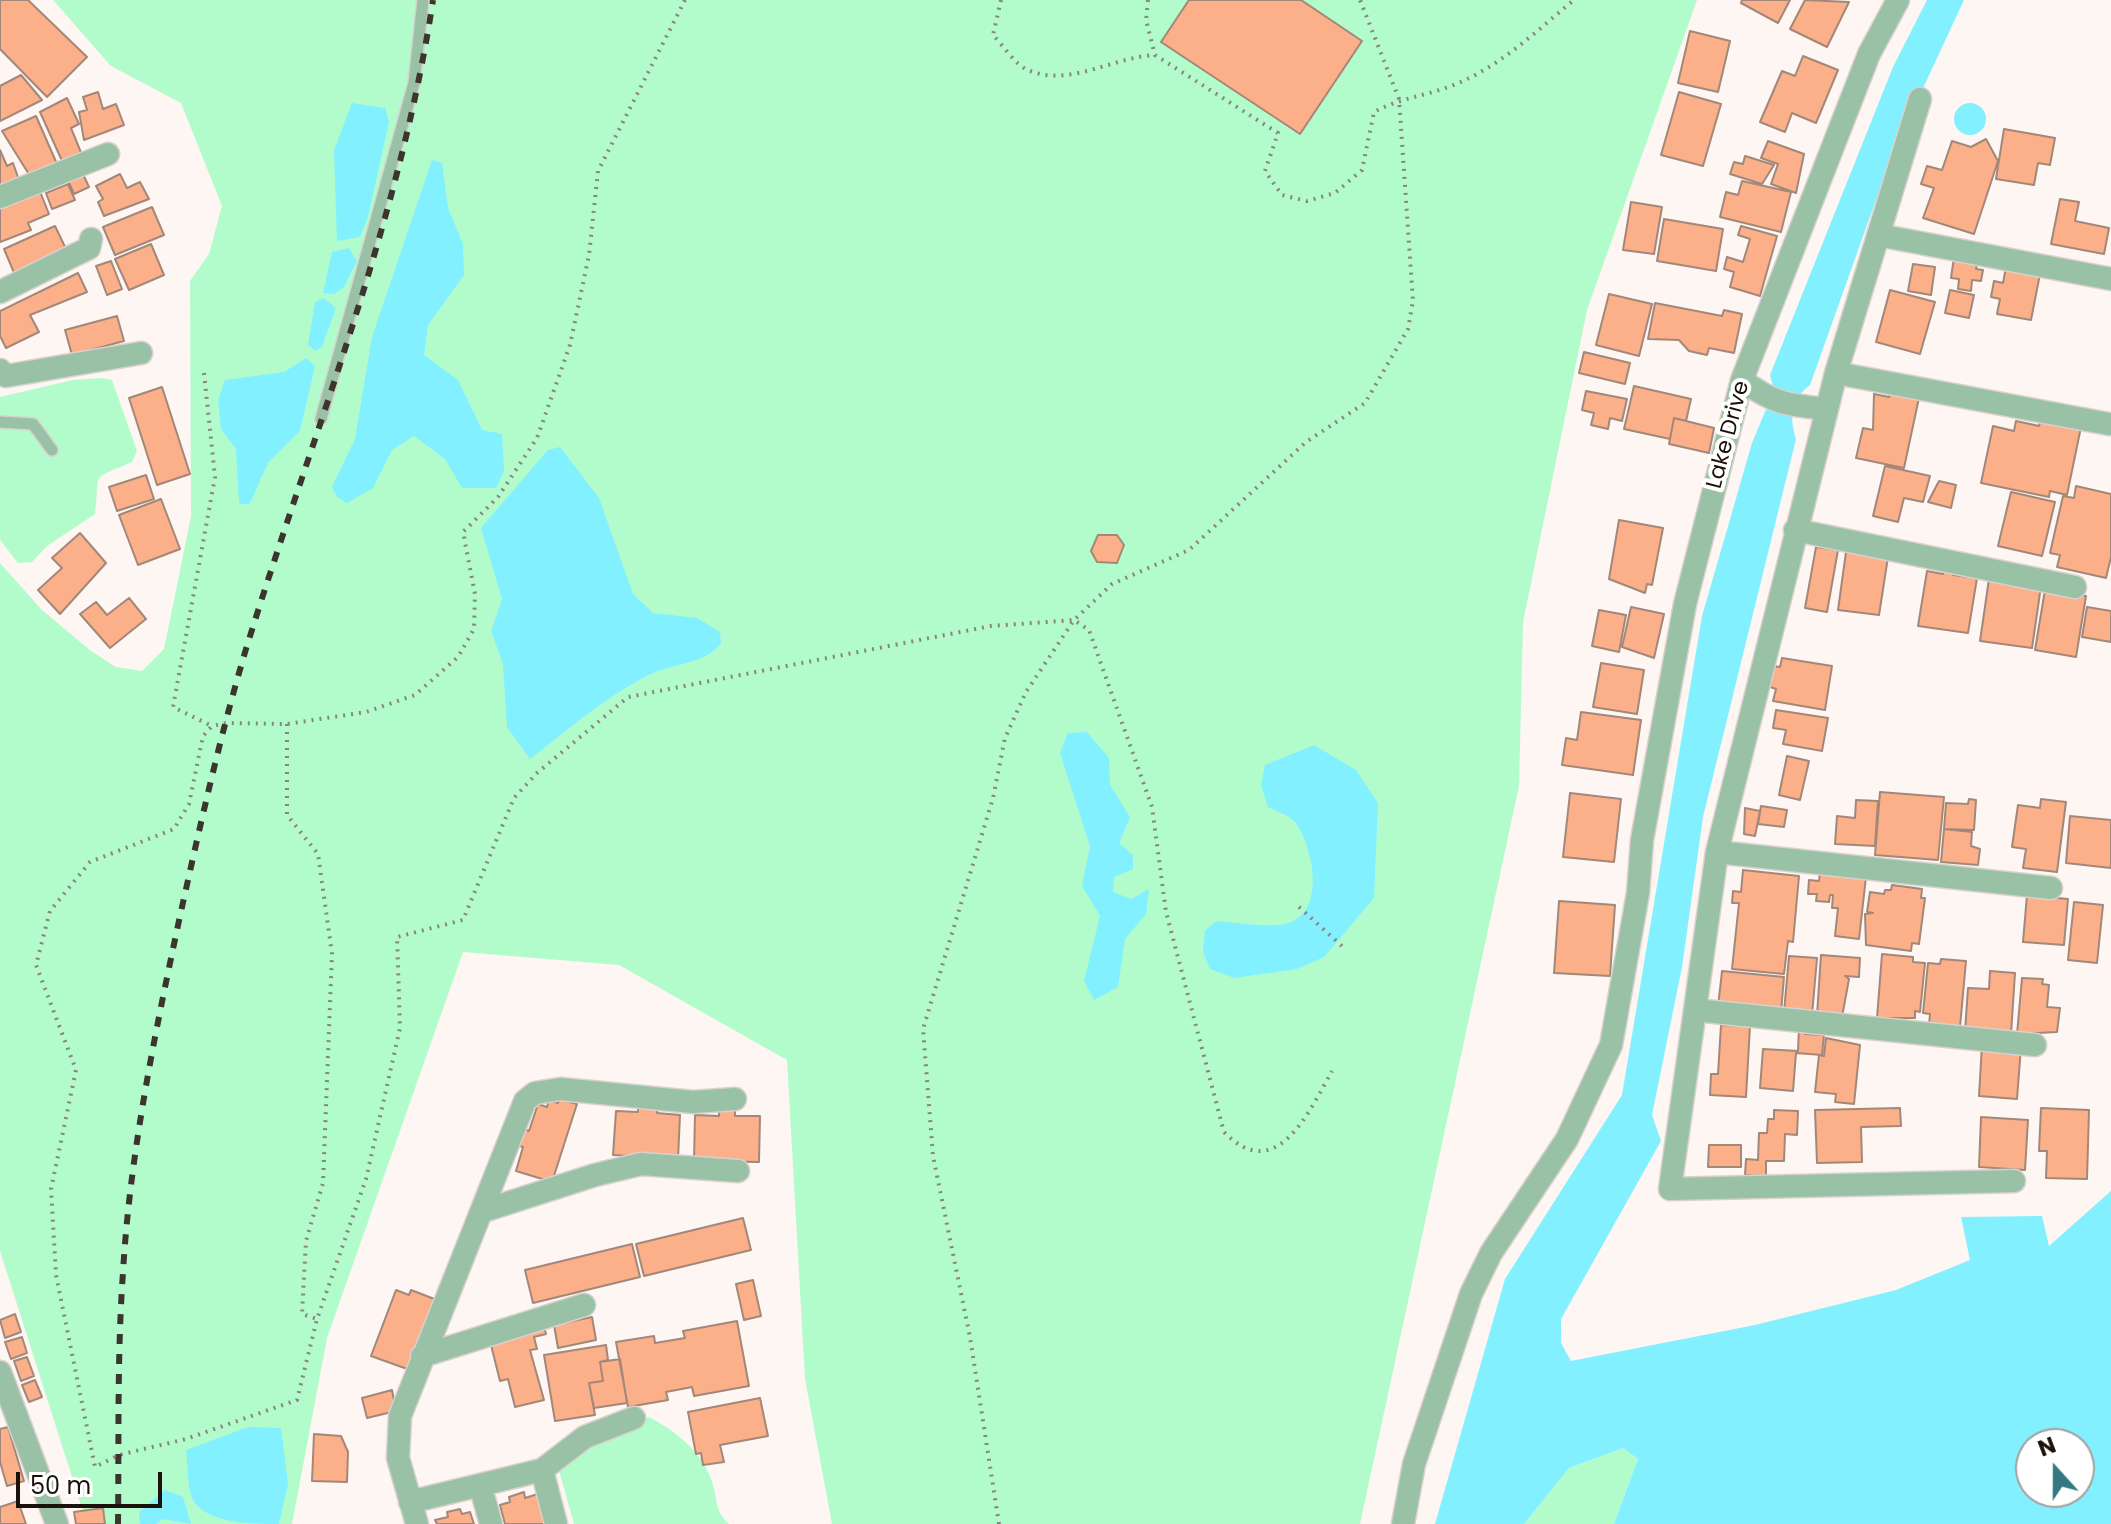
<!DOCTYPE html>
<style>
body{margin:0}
#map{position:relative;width:2111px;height:1524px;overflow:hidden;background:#fdf6f3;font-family:Poppins,sans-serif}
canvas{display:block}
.north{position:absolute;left:2015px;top:1428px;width:80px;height:80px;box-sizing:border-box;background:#fff;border:2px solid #a4a09d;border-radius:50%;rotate:339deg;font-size:22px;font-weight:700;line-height:32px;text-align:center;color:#1b110b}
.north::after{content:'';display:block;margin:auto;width:28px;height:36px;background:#327983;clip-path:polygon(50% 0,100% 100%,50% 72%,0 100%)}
.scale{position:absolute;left:16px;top:1472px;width:146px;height:36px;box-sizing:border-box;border:4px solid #1b110b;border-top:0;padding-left:10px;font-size:24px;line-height:28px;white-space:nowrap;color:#1b110b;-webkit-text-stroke:6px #fff;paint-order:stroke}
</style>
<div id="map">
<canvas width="2111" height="1524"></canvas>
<div class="north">N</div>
<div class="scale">50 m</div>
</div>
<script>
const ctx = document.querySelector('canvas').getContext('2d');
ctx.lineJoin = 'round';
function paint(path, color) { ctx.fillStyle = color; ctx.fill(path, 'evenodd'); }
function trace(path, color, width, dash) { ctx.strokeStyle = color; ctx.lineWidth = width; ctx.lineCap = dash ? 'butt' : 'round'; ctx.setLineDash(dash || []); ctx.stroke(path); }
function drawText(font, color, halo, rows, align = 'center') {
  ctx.font = font + ' Poppins,sans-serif'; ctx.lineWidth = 8; ctx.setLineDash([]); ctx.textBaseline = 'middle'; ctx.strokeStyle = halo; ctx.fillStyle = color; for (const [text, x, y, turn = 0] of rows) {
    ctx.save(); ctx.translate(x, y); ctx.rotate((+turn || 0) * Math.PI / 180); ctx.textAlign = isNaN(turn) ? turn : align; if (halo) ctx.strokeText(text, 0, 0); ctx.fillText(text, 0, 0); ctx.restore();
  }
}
const green = new Path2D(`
 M53,0H1697L1587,310L1523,622L1519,786L1360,1524H832L805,1379L787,1060L619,965L463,952L327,1338L292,1524H87L0,1251V563L41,609L91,651L116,667L142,671L164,649L191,516L190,281L209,254L222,206L181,103L111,66Z
 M101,378L112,380L137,451L132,462C87,481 101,471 95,514L47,546L32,562L18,563L0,540V397L73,380Z
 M649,1417C676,1431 704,1453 713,1485C718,1503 715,1511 729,1524H574L557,1463L593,1435Z
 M1623,1448L1638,1459L1614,1524H1524L1569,1468Z`);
const water = new Path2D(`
 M1927,0H1964L1892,155L1810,385C1791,399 1789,417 1796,439L1703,817L1682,967L1652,1115L1661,1141L1561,1319V1343L1571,1361L1755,1325L1896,1290L1970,1260L1961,1217L2042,1216L2049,1246L2111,1191V1524H1614L1638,1459L1623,1448L1569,1468L1524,1524H1435L1505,1279L1622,1095L1702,616L1752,443L1774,390L1770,375L1893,67ZM2031,1444H2079V1492H2031Z
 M352,103L385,108L389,122L368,217L360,237L337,241L334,150Z
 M1954 119a16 16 0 1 1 32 0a16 16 0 1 1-32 0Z
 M432,160L442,163L448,208L463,244L464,275L428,325L424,355L458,380L482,430L502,434L504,471L496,488H462L445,459L414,436L392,450L373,488L347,503L337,497L332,487L355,439L372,337Z
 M349,248L357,261L344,287L334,294L323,293L332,252Z
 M324,298L336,308L322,347L315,351L308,345L315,302Z
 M306,358L315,366L300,431L268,463L249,505L239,503L236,449L221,429L218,400L225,380L284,372Z
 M560,447L599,498L633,594L653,613L697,618L720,632L721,643C706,664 674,663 651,674C606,696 569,729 530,759L507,727L503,664L491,631L502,599L481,528L548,450Z
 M1087,732L1109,758L1110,785L1130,817L1119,843L1133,855V869L1114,877L1113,892L1131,899L1149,889L1146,914L1125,939L1118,987L1094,1000L1084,981L1100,916L1082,886L1090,846L1060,753L1068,733Z
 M1314,745L1356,770L1378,803L1374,898L1324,957L1297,969L1234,978L1210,969L1203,952L1205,931L1216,921C1237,922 1265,928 1285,924C1327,915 1314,847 1295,822C1289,815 1276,811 1268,807L1261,785L1265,765Z
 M248,1427L281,1428L288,1484L279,1524C253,1524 208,1524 193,1500C187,1487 188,1465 186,1450Z
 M165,1490L183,1497L191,1524L162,1519L157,1524H140L139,1512Z`);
const building = new Path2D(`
 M0,0H28L87,57L47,97L0,49Z
 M1189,0H1301L1362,41L1300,134L1161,42Z
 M1742,0H1790L1778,23L1741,3Z
 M1805,0L1849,2L1827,47L1790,29Z
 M1690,31L1730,41L1718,92L1678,83Z
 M1803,56L1838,70L1816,123L1792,113L1785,132L1760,122L1782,71L1795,76Z
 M21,75L42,100L0,121V86Z
 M98,92L103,109L116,104L124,125L84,140L79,112L87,110L83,97Z
 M1679,92L1721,104L1703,166L1661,155Z
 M67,98L79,124L71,128L82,155L63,163L40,112Z
 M36,116L57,164L30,176L2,131Z
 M2004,129L2055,138L2050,165L2038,163L2034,185L1996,179Z
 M1986,139L1998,161L1974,234L1923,218L1934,188L1921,184L1927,166L1942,170L1952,141L1971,147Z
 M1768,141L1804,154L1796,193L1771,184L1778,164L1761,158Z
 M0,150L7,166L13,163L19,180L0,187Z
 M1745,156L1774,165L1762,184L1730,174L1734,162L1743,164Z
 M82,172L89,187L74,194L67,178Z
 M120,174L127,188L140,182L149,199L104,216L98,202L103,199L96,186Z
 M1742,181L1791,192L1781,232L1720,217L1726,192L1738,195Z
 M68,184L75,200L52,209L46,193Z
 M39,189L49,214L28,223L31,230L0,242V202Z
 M2060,199L2079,202L2075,221L2109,228L2104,254L2051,244Z
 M1631,202L1662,207L1654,254L1623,250Z
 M152,207L164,235L115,255L103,227Z
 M1664,219L1723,229L1716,271L1657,261Z
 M55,226L67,251L15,275L4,249Z
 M1741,226L1777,236L1760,296L1730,287L1734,272L1724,269L1727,257L1743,262L1750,239L1738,235Z
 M151,244L164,275L129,290L115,259Z
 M1954,257L1978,260L1976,269L1983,270L1981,281L1972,280L1971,291L1958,289L1959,279L1951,278Z
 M111,261L122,289L107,295L96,266Z
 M1913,264L1935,267L1931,295L1908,291Z
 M2006,267L2040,274L2031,320L1997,314L2000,299L1991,297L1994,281L2003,283Z
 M78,273L87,292L30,315L39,332L6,348L0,336V311Z
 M1890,290L1935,302L1920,354L1876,342Z
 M1950,290L1974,295L1969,318L1945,313Z
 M1609,294L1652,304L1639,356L1596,345Z
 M1655,303L1722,316L1724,310L1742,314L1734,353L1709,348L1707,355L1689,351L1679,340L1648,339Z
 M117,316L124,341L72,355L65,330Z
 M1584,352L1630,363L1625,384L1579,373Z
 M1634,386L1691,399L1686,421L1674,418L1670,439L1624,429Z
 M162,387L190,474L157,485L129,398Z
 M1892,387L1920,393L1904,468L1856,458L1863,428L1873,430L1874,394L1889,397Z
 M1586,391L1627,399L1622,421L1610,418L1608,429L1591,425L1594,413L1582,410Z
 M1674,418L1714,428L1709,453L1669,444Z
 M2041,419L2081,427L2067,495L2050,491L2049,497L1981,483L1993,426L2014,431L2016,421L2039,426Z
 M1885,466L1930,476L1923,502L1904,498L1898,522L1873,516Z
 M146,475L154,499L117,511L109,487Z
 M1939,481L1956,485L1951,508L1928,502Z
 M2076,486L2111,494V557L2106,578L2057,567L2060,555L2050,553L2063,496L2074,498Z
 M2011,492L2055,502L2042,556L1998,546Z
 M161,499L180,549L138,565L119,515Z
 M1619,520L1663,528L1652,585L1647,584L1645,593L1609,579Z
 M80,533L106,563L60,614L38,590L62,568L52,558Z
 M1098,535H1117L1124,545L1117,563L1097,562L1091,551Z
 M1816,547L1838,550L1827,612L1805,608Z
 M1846,552L1888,557L1879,615L1838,610Z
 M1945,562L1956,563L1953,575L1977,578L1968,633L1918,626L1927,571L1943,574Z
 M1989,579L2041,586L2032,648L1980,641Z
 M2045,590L2086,596L2076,657L2035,650Z
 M129,598L146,619L110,648L80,614L96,602L107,615Z
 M1631,607L1664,614L1654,658L1622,647Z
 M2087,607L2111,611V642L2082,637Z
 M1599,610L1626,615L1619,652L1592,646Z
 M1782,658L1832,666L1825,710L1773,701L1776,689L1770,687L1773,666L1780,667Z
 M1601,663L1644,670L1637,714L1593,707Z
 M1776,710L1828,718L1822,751L1783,744L1786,730L1773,728Z
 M1581,712L1641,720L1633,775L1562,765L1566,738L1577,740Z
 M1787,756L1809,761L1800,800L1779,795Z
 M1880,792L1944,797L1938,860L1875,855Z
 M1570,793L1621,799L1614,862L1563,857Z
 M1969,799L1976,800L1974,830L1944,829L1946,803L1968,804Z
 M2041,799L2066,802L2057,872L2023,868L2026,849L2012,847L2018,805L2040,808Z
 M1856,800L1878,801L1875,846L1835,844L1837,816L1855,818Z
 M1761,806L1787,810L1784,827L1758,824Z
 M1745,808L1760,811L1755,836L1744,834Z
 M2070,816L2111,820V868L2066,863Z
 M1944,829L1972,832L1971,846L1980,849L1978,865L1941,862Z
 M1743,870L1799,876L1793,942L1788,941L1784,974L1732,969L1739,903H1732L1733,891L1741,892Z
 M1820,873L1866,877L1859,939L1835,936L1838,908H1832L1833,895H1830L1829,902L1816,901L1817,894H1808L1809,880L1819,881Z
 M1892,885L1922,889L1921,898H1925L1919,944L1912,943L1911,951L1866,945L1865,914L1873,913L1867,912L1870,892L1884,894L1885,890H1891Z
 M2027,895L2068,899L2064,945L2023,942Z
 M1559,901L1615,905L1610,976L1554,973Z
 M2074,902L2103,905L2097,963L2068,960Z
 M1882,954L1913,957V962L1925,963L1920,1012L1915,1011V1018H1877Z
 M1821,955L1860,958L1859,977L1845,976L1849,979L1842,1017L1817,1015Z
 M1789,956L1817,958L1812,1015L1784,1012Z
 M1941,959L1966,961L1960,1027L1929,1025L1930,1014L1923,1013L1928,963L1940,964Z
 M1722,971L1784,977L1781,1012L1718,1007Z
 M1990,971L2015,973L2011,1034L1965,1031L1968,988L1989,989Z
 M2022,978L2043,979L2042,984L2049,985L2047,1007L2060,1008L2057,1032L2017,1034Z
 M1721,1025L1750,1026L1746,1097L1710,1095L1711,1074H1718Z
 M1799,1027H1806L1805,1034L1824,1035L1822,1055L1796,1053L1793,1091L1760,1088L1763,1049L1798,1051Z
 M1826,1038L1860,1045L1854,1104L1835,1102L1836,1094L1815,1092L1819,1055L1824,1056Z
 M1982,1045L2021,1047L2017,1099L1979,1096Z
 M559,1099L577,1104L552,1182L516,1171L523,1147L516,1145L521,1128L529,1131L538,1104L547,1107L549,1100L558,1103Z
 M638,1105L658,1106L657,1113L680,1115L678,1159L613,1155L616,1111L638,1112Z
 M1900,1108L1901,1126L1861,1127L1862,1162L1817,1163L1815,1110Z
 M2041,1108L2089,1110L2087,1179L2046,1178L2047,1151H2039Z
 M719,1109H735V1116H760L759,1162L694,1161L695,1115L719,1116Z
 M1774,1110L1798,1111L1797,1135L1785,1134L1784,1161H1766V1176L1745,1175L1746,1159L1758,1160L1759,1133H1767L1768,1119H1774Z
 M1981,1117L2028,1120L2025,1170L1979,1167Z
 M1709,1145H1741V1167H1708Z
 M743,1218L751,1250L644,1276L636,1244Z
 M632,1244L640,1277L533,1303L525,1270Z
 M753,1280L761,1316L744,1320L736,1284Z
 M396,1290L409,1295L411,1290L437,1300L410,1370L371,1356Z
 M15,1314L21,1332L5,1338L0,1320Z
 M592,1317L596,1340L558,1348L554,1325Z
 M737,1321L749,1386L694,1396L692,1387L666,1392L668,1400L628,1407L616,1342L654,1336L655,1343L685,1338L683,1331Z
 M543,1324L546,1334L534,1337L537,1349L530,1350L544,1400L515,1407L508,1379L500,1381L489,1337Z
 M22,1337L27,1353L11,1359L5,1342Z
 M606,1345L608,1360L600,1362L603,1381L589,1383L595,1415L555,1421L544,1355Z
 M27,1357L34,1376L21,1381L14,1361Z
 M620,1359L627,1403L594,1408L589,1383L603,1381L600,1362Z
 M35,1380L42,1397L29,1402L22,1385Z
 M392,1390L396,1411L367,1418L362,1398Z
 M760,1398L768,1436L720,1445L724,1462L703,1465L701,1453L696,1454L688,1412Z
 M8,1427L24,1481L7,1486L0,1462V1429Z
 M314,1434L341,1436L348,1452L347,1482L312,1481Z
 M524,1492L525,1498L541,1493L549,1524H505L500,1505L510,1502L509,1497Z
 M18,1501L26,1524H0V1507Z
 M103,1508L105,1524H76L74,1512Z
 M460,1509L462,1514L470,1512L474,1524H437L435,1520L448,1517L447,1512Z`);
const path = new Path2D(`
 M685,0L598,171L589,255L570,345L537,438L498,497L463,532L475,594L474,629L458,657L415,695L366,712L287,724L226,723L212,726L203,736L189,804L174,829L90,862L50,911L36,965L76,1070L51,1189L56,1275L95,1467L119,1455L186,1439L297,1400L317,1319L366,1179L400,1028L397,937L463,920L514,798L537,773L628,697L991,626L1074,620L1089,630L1152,807L1166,912L1224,1132C1276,1186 1309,1112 1332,1071
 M1001,0L993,35C1003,45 1015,65 1028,70C1068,88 1113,57 1155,55
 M1148,0L1146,20L1155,55L1278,133L1265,171L1282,195L1307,201L1335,193L1362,170L1374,112C1400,98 1425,96 1451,86C1499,68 1535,32 1574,0
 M204,373L215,477L173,707L212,726
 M287,724V815L318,854L332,954L323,1183L306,1241L302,1314L317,1319
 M1299,907L1343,947
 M999,1524L970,1337L933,1156L923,1029L993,798L1005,738L1026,692L1074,620L1112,584L1189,550L1306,442L1365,403L1408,329L1413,301L1399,99L1360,0`);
const lane = new Path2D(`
 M321,419L414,83L423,0
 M0,422L33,424L52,450`);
const street = new Path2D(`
 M1920,99L1836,373L1717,852L1670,1189L2014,1181
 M0,197L108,154
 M1878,235L2111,279
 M0,292L89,248L91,239
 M0,370L6,376L141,353
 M1836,373L2109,424
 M1742,380C1774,404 1787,405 1827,409
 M1795,530L2075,587
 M1717,852L2051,888
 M1695,1010L2035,1045
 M483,1211L595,1175L641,1164L738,1171
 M422,1356L584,1305
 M0,1372L57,1524
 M542,1470L556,1524
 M480,1485L491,1524
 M410,1502L542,1470L585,1437L634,1418
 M417,1524L398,1458L400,1416L525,1101L535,1093L560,1089L693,1102L735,1099
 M1403,1524L1414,1464L1471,1294L1491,1253L1567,1139L1611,1045L1638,893L1642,840L1685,604L1742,380L1869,54L1898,0`);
const rail = new Path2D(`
 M118,1524C119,1440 117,1356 123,1272C130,1153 155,1033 180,916C200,826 220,736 246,649C313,432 399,225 433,0`);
const streetNames = [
 ["Lake Drive",1729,435,-75]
];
paint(green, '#b2fccc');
paint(water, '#82f0ff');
paint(building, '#fcb089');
trace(building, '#a38778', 2);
trace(lane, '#d9d1ce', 14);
trace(street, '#d9d1ce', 25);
trace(path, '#8c837f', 4, [2, 6]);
trace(lane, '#99c1a6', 11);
trace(street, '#99c1a6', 22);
trace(rail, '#3d342e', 6, [10, 10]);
drawText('22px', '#1b110b', '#fff', streetNames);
</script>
